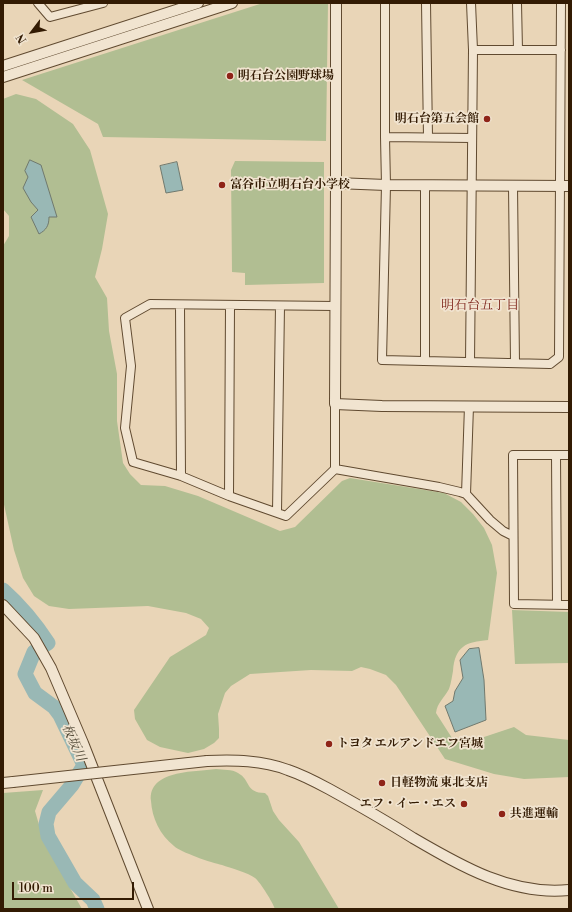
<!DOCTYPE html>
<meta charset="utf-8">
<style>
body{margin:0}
#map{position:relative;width:572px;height:912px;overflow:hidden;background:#e9d5b7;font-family:"Libre Bodoni",serif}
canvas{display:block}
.frame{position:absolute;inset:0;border:4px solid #331b03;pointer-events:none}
.north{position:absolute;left:12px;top:12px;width:40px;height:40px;-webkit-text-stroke:3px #f1e4d0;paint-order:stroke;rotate:238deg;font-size:11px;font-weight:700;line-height:16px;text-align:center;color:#331b03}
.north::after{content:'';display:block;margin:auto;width:14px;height:18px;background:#331b03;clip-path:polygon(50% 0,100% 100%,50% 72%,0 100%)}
.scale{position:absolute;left:12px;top:882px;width:122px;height:18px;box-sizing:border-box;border:2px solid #331b03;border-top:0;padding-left:5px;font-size:12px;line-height:14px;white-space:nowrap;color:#331b03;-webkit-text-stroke:3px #f1e4d0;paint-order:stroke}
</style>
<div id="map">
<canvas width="572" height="912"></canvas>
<div class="frame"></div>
<div class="north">N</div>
<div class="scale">100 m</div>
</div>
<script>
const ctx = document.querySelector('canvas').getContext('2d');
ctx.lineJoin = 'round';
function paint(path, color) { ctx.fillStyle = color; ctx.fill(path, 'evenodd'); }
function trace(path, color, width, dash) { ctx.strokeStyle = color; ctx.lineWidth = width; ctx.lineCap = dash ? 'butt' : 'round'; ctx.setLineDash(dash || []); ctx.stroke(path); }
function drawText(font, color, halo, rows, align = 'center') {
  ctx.font = font + ' "Libre Bodoni","Noto Serif JP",serif'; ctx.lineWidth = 3.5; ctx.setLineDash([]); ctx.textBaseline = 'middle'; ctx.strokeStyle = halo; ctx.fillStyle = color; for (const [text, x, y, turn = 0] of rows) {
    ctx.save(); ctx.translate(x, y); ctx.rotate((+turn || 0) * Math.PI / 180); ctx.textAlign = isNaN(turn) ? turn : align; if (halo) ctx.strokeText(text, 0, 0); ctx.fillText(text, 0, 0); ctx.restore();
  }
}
const green = new Path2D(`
 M263,3H328L326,141L103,137L98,124L22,80Z
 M16,94L36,99L73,124L90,150L108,214L102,249L95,277L107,298L109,331L117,374V421L123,463L130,474L141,485L165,486L198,496L280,531L295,527L342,481L350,478L444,493L461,502L473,514L484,528L492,545L497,573L488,640C466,642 455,646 453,671C452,676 451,684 449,689C444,698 437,703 436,713L452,738L472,741L514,727L526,735L569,740V777L524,779L494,774L445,759L396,685L386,675L370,669L361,667L352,671L311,670L250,674L231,686L225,693L218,714L219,729V738L214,743L204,749L188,753L160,747L147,740L135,719L134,710L170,657L206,635L209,628L201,619L186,613L148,606L69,609L49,606L34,596L23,578L14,550L3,500V246L9,236V216L3,209V99Z
 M235,161L324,162V283L245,285V273L232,272L231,170Z
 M512,610L569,612V663L515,664Z
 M216,769C223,770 232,769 238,773C251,780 245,793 265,793L268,796L273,811L279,820L299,842L339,909H275C273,903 261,883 255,878C249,873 230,868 222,865C212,863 180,852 174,846C160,835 152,818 151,801C148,770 194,772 216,769Z
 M43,790L35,811L44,842L82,909H3V793Z`);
const water = new Path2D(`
 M30,160L41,165L57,217H49C49,226 46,230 39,234L31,217L38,210L31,202L23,188L28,177L25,171Z
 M177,162L183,190L166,193L160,166Z
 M479,648L484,680L486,720L455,732L445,706L453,701L455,691L463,678L460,660L469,649Z`);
const river = new Path2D(`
 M3,590C21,606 35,623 48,643L34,652L25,674L35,693L54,707L60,715L84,765L72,785L49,812L46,824L48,836L75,883L93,900L97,909`);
const minor = new Path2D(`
 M38,3L50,17L103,3
 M385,3V137L386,185L382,360L550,364L559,357L561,3
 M426,3L428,137
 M517,3L518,50
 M473,50H561
 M385,137L472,138
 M425,185V361
 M513,186L515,363
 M180,305L181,476
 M470,362L473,50L471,3
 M335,404V469L286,516L229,496L181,476L133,462L125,428L131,366L125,318L150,304L335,306
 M556,455L557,605
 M569,455H513L514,604L569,605
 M335,469L439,487L460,492L466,494L490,520L503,531L513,536
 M466,494L469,406
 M229,496L230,306
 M277,512L280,306`);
const tertiary = new Path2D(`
 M336,3V183L335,404L382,406L569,407
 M3,66L198,3
 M3,77L232,3
 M336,183L386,185L569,186
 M3,605L34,638L51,668L83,743L148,909
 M207,761C235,760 262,760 288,770C303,775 316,782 329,789C358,805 386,821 413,838C461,866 512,896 569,890
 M3,783L13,782`);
const tertiaryBridge = new Path2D(`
 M13,782L207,761`);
const markers = [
 [230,76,4,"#8f2418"],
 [487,119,4,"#8f2418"],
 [222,185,4,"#8f2418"],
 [329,744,4,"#8f2418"],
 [382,783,4,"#8f2418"],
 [464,804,4,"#8f2418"],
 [502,814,4,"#8f2418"]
];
const poiNames = [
 ["明石台公園野球場",238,76],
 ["明石台第五会館",479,119,"right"],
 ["富谷市立明石台小学校",230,185],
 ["トヨタ エルアンドエフ宮城",337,744],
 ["日軽物流 東北支店",390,783],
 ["エフ・イー・エス",456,804,"right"],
 ["共進運輸",510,814]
];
const neighbourhoodNames = [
 ["明石台五丁目",480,306]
];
const waterNames = [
 ["板坂川",73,743,66]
];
paint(green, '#b1be92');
paint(water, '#99b8b5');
trace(water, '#70796e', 1);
trace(river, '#99b8b5', 15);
trace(minor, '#604a30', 10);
trace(tertiary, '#604a30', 12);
trace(minor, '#f1e4d0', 8);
trace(tertiary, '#f1e4d0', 10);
trace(tertiaryBridge, '#604a30', 12, []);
trace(tertiaryBridge, '#f1e4d0', 10);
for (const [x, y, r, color] of markers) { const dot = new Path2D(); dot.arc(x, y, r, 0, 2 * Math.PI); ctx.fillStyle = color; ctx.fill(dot); trace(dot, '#f1e4d0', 1.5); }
drawText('bold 12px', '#331b03', '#f1e4d0', poiNames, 'left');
drawText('13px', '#7a1f14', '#f1e4d0', neighbourhoodNames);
drawText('italic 13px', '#524a38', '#f1e4d0', waterNames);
</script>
